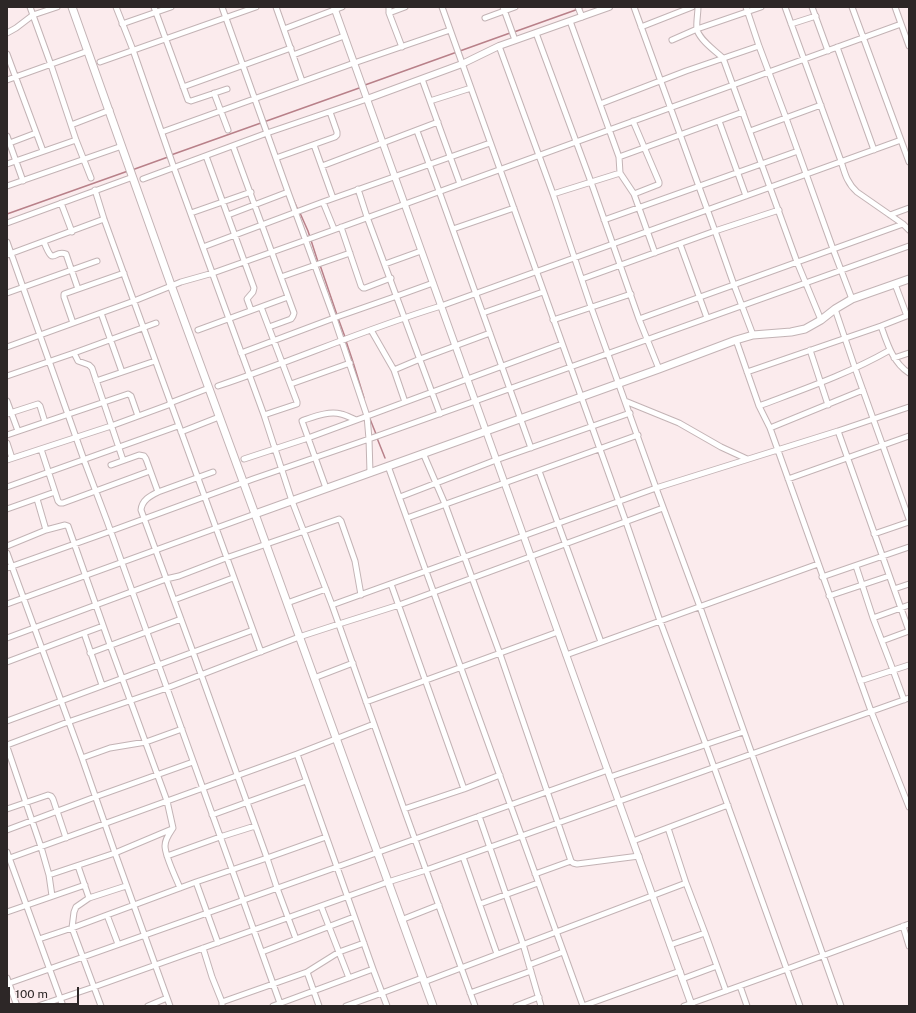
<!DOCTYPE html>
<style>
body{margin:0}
#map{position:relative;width:916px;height:1013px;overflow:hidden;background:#fbebed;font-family:"Public Sans",sans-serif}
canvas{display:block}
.frame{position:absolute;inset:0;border:8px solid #2d2727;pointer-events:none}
.scale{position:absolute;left:8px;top:987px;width:71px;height:18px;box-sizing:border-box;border:2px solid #2d2727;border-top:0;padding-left:5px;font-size:12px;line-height:14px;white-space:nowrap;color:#2d2727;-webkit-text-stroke:3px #fbebed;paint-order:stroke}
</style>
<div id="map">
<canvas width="916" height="1013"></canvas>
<div class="frame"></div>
<div class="scale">100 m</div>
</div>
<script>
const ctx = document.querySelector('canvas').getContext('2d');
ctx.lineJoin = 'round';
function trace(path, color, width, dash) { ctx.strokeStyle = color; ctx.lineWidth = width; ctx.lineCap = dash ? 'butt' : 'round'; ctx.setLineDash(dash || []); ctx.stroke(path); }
const stream = new Path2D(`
 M514,32L584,7
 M365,85L510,33
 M171,155L362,87
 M132,170L168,157
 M293,199L298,210
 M300,213L308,231L318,262
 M7,214L128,171
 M320,265L337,315
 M338,318L345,337
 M346,341L353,362L364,398
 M370,419L376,434
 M377,438L385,458`);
const minor = new Path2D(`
 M30,7L51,65L76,140L91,178
 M116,7L133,50L174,168L264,415L292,501L332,605L404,809L475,1006
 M154,7L188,100L191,101L227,89
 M222,7L288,192L334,318L367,416L369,439L370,473
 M276,7L302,81
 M389,7V13L402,47
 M442,7L626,522L660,621L706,745L800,1006
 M503,7L515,40
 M578,7L582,17
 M634,7L715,231L734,285L753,335
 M698,7C698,14 696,23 697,30C701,41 714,50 723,58L797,262L821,320
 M746,7L759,46L786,118L833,249L852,299
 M785,7L841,161C845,174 847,183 857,192L903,224L909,230
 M812,7L828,51
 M852,7L909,162
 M895,7L909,46
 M389,13L405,7
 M485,18L515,7
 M570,21L619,157L620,173L634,194L655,253
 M122,24L171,7
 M791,24L816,16
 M641,27L692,7
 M284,29L342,7
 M7,33L16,28L33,15L57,7
 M536,33L591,182L639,319L659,369
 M672,40L697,29L761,7
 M499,46L553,194L591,307L656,488L700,607L841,1006
 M837,47L874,150
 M7,54L43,151
 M293,55L344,36
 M100,62L256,7
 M422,79L460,184
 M7,80L88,51
 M183,87L291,48
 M214,93L228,130
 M430,101L471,88
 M600,104L686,71L759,46
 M633,121L659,182V184L657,185L634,194
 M719,121L746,196
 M71,125L110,110
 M417,131L439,191L531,448
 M750,131L821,105
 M162,132L354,63L450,30
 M7,136L23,181
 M7,144L36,133
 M314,145L333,198
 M233,146L294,313L293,316L291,319L269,327
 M206,156L254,288L253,292L247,299L251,310
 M619,157L743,112
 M276,158L335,137L337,135V132L330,112
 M7,164L76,140
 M322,166L438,122
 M143,179L267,133L367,99
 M7,186L122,146
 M358,189L367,217L440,414
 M95,190L104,219L261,652
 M553,194L620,173
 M323,202L334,229
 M61,203L72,232
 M191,213L251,192
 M228,215L288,192
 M890,215L909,208
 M604,220L798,151
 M7,223L133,177
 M341,227L361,286L363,288H365L391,278
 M453,229L514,208
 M7,242L84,460L107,521L281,1006
 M44,242C54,268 53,249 66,254L78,289
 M680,244L707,318
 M203,247L323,202L490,143
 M7,255L104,219
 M385,264L421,251
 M281,277L350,253
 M582,279L715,231L779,210
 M895,284L907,316
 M7,293L97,261
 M261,307L297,402V404L264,415
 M835,309L855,368L909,519
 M101,313L122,372
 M483,313L543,292
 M639,319L903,224
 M553,320L631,294
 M73,323L64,297V294L124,273
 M881,326C887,343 893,363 909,373
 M198,330L288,297
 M371,330L394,370L405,402
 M736,340L759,406L770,428L871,711L909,807
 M7,347L134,301L181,282L213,273L306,240L901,24
 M810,350L828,405
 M74,353L78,361L89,365L92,368L123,460
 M241,353L334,318L397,296L433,283
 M894,358L909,353
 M394,370L420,359L490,333
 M747,372L881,326L909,315
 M7,376L74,353L156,323
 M96,381L155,361
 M291,384L350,363
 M218,386C293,361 365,329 441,306L901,140
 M7,401L18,431
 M625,401L679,423L721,447L747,459
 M170,403L209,388
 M759,406C804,389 848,374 890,350
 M7,414L38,404L40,406L45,422
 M770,428L863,390
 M838,431L909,631
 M181,432L219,417
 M7,435L128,394L131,396L138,416
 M7,443L12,458
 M41,449L58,501L60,503H63L150,471
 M423,453L445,504L500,654L571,861L573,863L577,864L639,856
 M244,459L308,438L562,344
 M7,460L111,426L171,404
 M111,465L139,455L144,456L146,459L158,492
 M388,466L583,1006
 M539,471L601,642
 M213,472L158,492C150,496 142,500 141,510L193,652L267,858L277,888L296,939
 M788,479L909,436
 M7,487L178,426
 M326,488L302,421L304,420C316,416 329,411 341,414C346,415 351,418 356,420
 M400,497L496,460L630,413
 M37,499L46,530
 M7,509L55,492
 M407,518L638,435
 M874,534L909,522
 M7,546L46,530L65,525L68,526L110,645L167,801L173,828C169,834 165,839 165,846C165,856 176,878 180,888
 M7,553L82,758L115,853L170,1006
 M856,566L873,618L893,670L904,700
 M7,568L111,531L253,479L369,439L909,246
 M822,577L909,547
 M391,584L464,789
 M894,589L909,584
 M829,596L889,576
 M174,600L233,578
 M287,603L326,589
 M7,604L255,514
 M332,605L656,488L838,431L909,407
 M873,618L909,605
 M7,638L166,579L179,576L226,558L339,519L341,521L355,561L361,595
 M882,641L909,631
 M90,653L181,619
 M566,655L818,564
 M7,662L84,633
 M314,678L353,663
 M860,681L909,665
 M102,685L84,633L103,626
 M366,702L558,632
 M7,721L253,630
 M7,745L68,722L167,688L299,637L339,624L399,605L663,508
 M7,747L41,847L49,875L52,896
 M297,754L373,969L387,1006
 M82,758L110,748L146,742L182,729
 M610,777L743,732
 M7,809L48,795L51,796L53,799L66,838
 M404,809L464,789L500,775
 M212,815L306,781
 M479,816L523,944L541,1006
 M668,828L686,883L705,933L726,991
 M7,830L95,797L193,762
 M633,841L728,805
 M7,852L63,1006
 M167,856L220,837L255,826
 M463,857L497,954
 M7,859L297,754L374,724
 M78,866L89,898
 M535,874L571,861
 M49,875L115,853L172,829
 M196,882L218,943
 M480,904L538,883
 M321,906L349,978
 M7,912L85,885
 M107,915L118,944
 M401,920L439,905
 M903,926L909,946
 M39,939L72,928L196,882L267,858L326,837
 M670,945L705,933
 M203,948L212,977L222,1002V1006
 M262,952L354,917
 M529,965L563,952
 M307,972L319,1006
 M7,978L17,1006
 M682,979L717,966
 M424,982L686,883
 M7,984L337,867L608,770
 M740,986L747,1006
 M470,993L531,971
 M222,1002L307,972L339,952L364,943
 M38,1006L94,987L388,882L426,870L909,698
 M101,1006L72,928L74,912L76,907L89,898L126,886
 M148,1006L167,998
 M273,1006L373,969
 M346,1006L382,993L422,978
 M516,1006L539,997
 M583,1006L680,971
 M684,1006L787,969L909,924`);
const tertiary = new Path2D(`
 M334,7L692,1006
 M367,99L462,64L499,46L609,7`);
const secondary = new Path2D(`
 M72,7L171,285L255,514L433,1006
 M255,514L659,369L736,340L753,335L791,332L805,329L821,320L835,309L852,299L909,279`);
trace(stream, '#b88089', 1.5);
trace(minor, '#c3b3b5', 7);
trace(tertiary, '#c3b3b5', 8);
trace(secondary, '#c3b3b5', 9);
trace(minor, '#fff', 5);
trace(tertiary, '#fff', 6);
trace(secondary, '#fff', 7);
</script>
